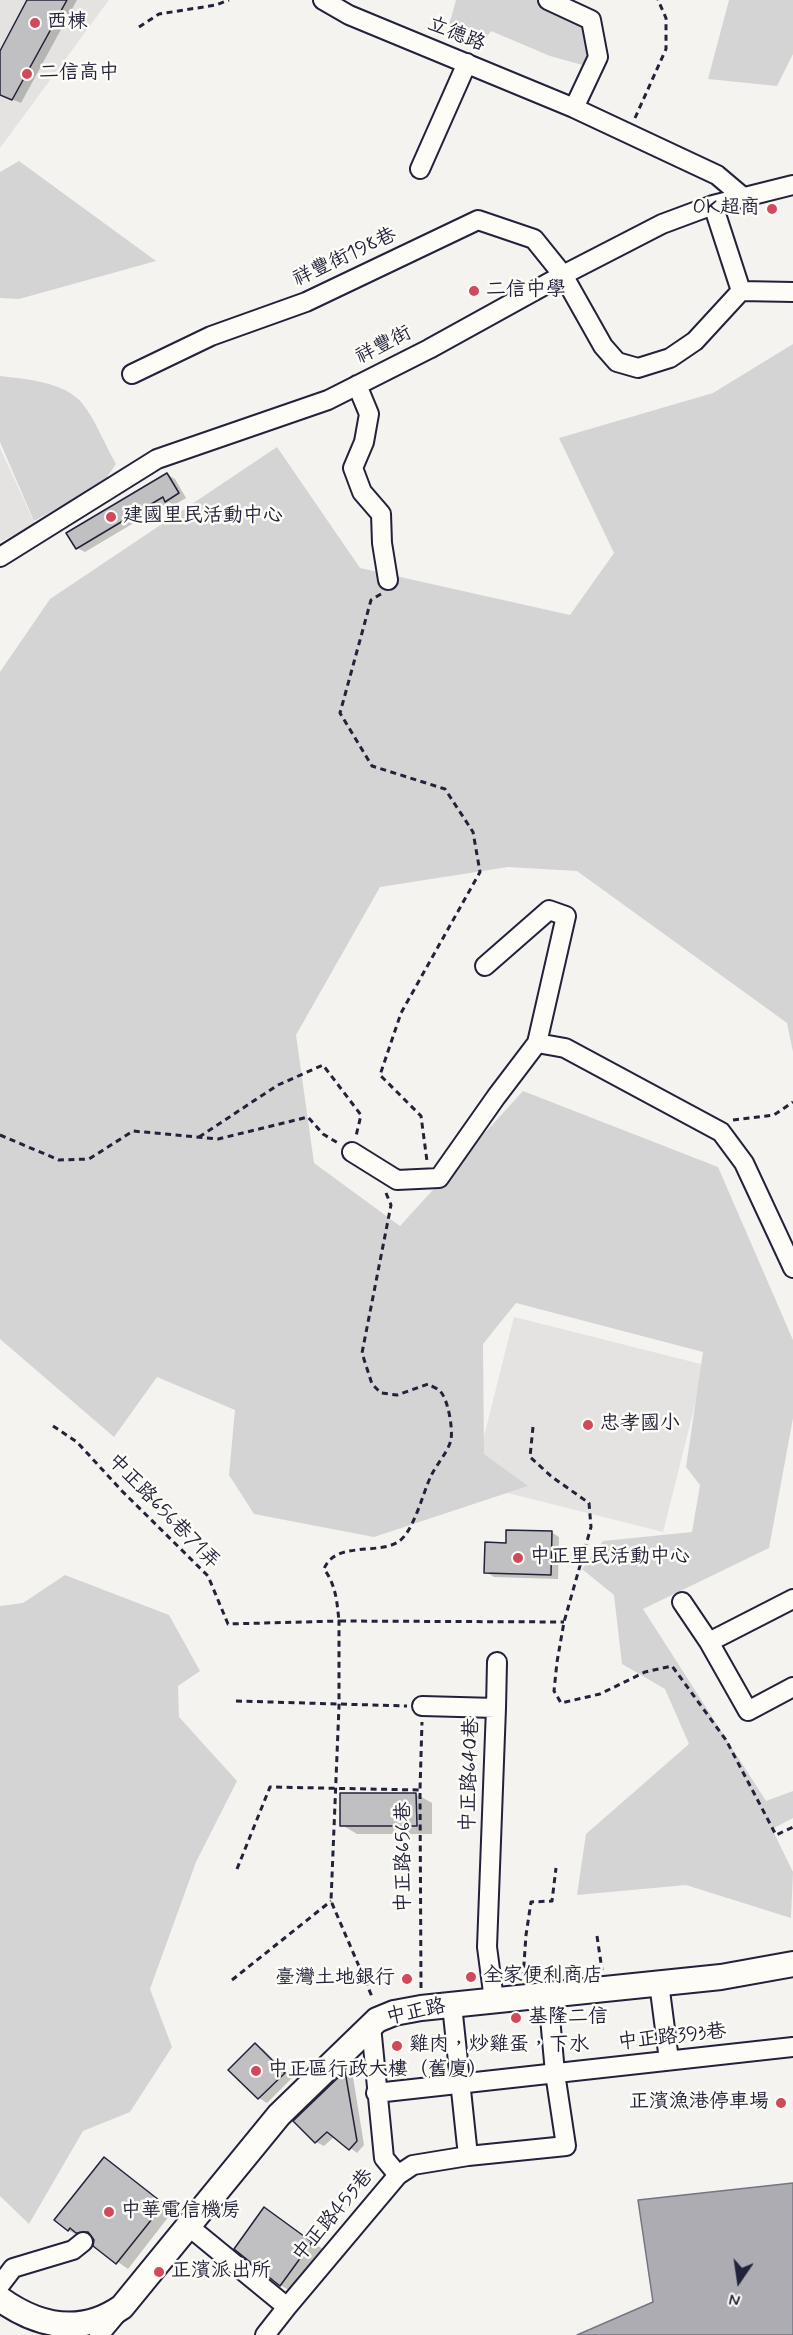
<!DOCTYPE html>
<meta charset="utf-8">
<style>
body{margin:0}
#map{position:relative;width:793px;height:2335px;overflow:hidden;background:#f4f3ef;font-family:Mynerve,sans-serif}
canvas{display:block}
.north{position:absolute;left:709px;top:2251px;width:60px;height:60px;-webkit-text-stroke:4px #fdfcf7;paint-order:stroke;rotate:193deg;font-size:16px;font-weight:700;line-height:24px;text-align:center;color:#22223b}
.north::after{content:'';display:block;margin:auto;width:21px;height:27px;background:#22223b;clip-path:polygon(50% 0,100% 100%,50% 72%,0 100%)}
</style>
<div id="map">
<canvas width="793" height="2335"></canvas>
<div class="north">N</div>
</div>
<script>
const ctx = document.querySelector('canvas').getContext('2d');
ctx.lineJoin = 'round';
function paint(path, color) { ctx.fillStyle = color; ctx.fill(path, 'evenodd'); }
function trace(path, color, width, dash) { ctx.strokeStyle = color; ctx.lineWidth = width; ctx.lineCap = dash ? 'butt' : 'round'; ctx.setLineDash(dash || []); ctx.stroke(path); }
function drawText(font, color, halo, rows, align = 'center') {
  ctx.font = font + ' Mynerve,"LXGW WenKai TC",sans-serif'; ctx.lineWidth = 5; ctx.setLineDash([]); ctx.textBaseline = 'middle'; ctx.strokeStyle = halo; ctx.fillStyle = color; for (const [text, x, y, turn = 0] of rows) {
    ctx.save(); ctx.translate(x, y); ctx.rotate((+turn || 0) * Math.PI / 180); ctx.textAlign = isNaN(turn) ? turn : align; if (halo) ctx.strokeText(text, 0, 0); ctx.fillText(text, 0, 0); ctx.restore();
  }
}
const built = new Path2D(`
 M0,0H109L0,148Z
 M0,448L35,524L0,542Z
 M514,1317L705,1365L663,1532L472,1484Z`);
const green = new Path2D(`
 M456,0H540L586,21L590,48L586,66L550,56L491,31L486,38L449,25Z
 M729,0H793V54L777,86L708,79Z
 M19,161L156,261L19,299L0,298V172Z
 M793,344V1052L787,1023L577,871L508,867L380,887L296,1035L314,1163L400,1226L523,1091L718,1167L793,1340V1418L769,1548L643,1609L766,1801L793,1791V1818L772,1829L793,1872L791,1918L686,1885L577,1895L586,1834L689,1744L665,1689L622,1664L614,1595L582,1569L603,1541L692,1532L700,1485L686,1467L703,1352L516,1303L483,1344L484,1454L528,1486L374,1537L254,1514L229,1475L235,1410L157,1377L114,1437L0,1339V672L50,599L277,447L360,568L570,615L614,553L559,438L713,393Z
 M0,376C25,379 65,382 82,403C95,419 105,445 116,464L103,483L34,521L0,442Z
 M65,1575L169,1615L200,1671L178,1686L179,1717L237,1781L196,1862L150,1989L172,2047L130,2112L83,2131L29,2224L0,2196V1606L23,1603Z`);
const water = new Path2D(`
 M793,2183V2335H577L653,2302L638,2200Z`);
const shadow = new Path2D(`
 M29,0H77L21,103L0,94V54Z
 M167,474L175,479L186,498L174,505L169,502L85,552L77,548Z
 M551,1532L559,1537L558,1579L494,1577L486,1572Z
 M416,1794L432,1803V1834H357L342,1825Z
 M255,2045L263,2049L292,2078L267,2103L259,2098L230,2070Z
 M345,2072L353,2077L364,2145L357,2153L335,2136L324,2146L316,2142L295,2121Z
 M115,2166L173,2211L128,2269L95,2246L94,2238L79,2236L68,2230Z
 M264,2209L327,2252L296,2294L280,2285Z`);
const building = new Path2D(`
 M27,0H67L12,100L0,95V51Z
 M167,473L179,493L165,502L163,497L76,549L66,533Z
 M506,1530L552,1531L551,1575L484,1573L485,1542L506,1543Z
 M340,1793H416L417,1826H340Z
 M255,2043L285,2073L258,2099L228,2070Z
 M345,2071L357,2141L349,2150L327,2132L315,2143L293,2121Z
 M104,2157L164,2204L116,2264L93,2246L94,2240L88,2232L76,2233L70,2228L68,2231L54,2220Z
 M264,2207L312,2242L280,2286L234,2249Z`);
const path = new Path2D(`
 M139,27L159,14L216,5L229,0
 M635,118L666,49V18L658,0
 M381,594L371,600L340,713L372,766L445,789L473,832L480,872L401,1013L380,1075L421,1116L427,1161
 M733,1120L774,1115L793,1102
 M0,1135L59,1160L89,1159L133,1131L218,1139L308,1117L323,1134L338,1143
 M199,1137L278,1085L323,1065L361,1115L356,1136
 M386,1193L391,1205L362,1353L372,1384L381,1393L397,1395L428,1384C431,1386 437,1388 440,1391C448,1399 453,1428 451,1440C448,1452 436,1465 431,1476C423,1492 414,1532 398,1542C377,1555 335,1541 324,1569C336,1585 337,1602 339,1621L564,1622
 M53,1426L77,1442L122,1491L208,1576L228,1624L339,1621V1706L331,1901L373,1999
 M533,1427L530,1457L552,1477L589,1503L591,1527L564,1622L557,1662L554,1691L561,1703L600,1694L645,1672L672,1666L726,1740L776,1835L793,1827
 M236,1701L407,1706
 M237,1869L270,1787L420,1790
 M597,1936L602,1970
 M523,1978L526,1935L531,1902L552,1901L556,1868
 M232,1980L331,1901
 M421,1988L420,1790L422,1722`);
const minor = new Path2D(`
 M323,0L349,15L574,108L717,175L743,197
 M548,0L591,20L598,57L574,108
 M420,169L467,63
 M713,205L741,291
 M132,374L211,336L306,302L478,220L534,239L563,275L603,346L617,362L638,368L670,358L695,341L741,291L793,292
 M357,385L369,414L364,442L353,468L362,492L381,514L382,543L388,580
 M0,557L157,459L328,400L429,349L563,275L662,224L713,205L793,185
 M485,966L549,910L566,916L537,1043L565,1048L721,1132L744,1163L793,1268
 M352,1152L397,1180L439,1178L496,1097L537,1043
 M682,1602L709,1642L748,1711L793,1687
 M709,1642L793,1599
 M422,1706L496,1708L487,1947L494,2000
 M496,1708L497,1662
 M659,1983L669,2060
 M452,2005L468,2156
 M376,2093L793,2047
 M398,2175L413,2165L468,2156L566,2146L555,2073L548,1995
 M187,2225L287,2307L398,2175L384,2158L371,2026
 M0,2285L13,2268L73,2250L83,2242
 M99,2335L119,2311
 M265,2335L287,2307`);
const major = new Path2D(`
 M0,2299C39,2327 82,2335 122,2307L279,2115L377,2020L394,2013L421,2008L721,1977L793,1964`);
const markers = [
 [35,23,6,"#d1495b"],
 [27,74,6,"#d1495b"],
 [772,209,6,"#d1495b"],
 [474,291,6,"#d1495b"],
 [111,517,6,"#d1495b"],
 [588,1425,6,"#d1495b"],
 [518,1558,6,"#d1495b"],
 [471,1977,6,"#d1495b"],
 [407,1979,6,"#d1495b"],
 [516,2018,6,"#d1495b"],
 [397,2046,6,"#d1495b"],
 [256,2071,6,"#d1495b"],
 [781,2103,6,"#d1495b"],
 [109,2212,6,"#d1495b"],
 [159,2272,6,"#d1495b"]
];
const poiNames = [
 ["西棟",47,23],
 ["二信高中",39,74],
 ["OK超商",760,209,"right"],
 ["二信中學",486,291],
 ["建國里民活動中心",123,517],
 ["忠孝國小",600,1425],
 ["中正里民活動中心",530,1558],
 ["全家便利商店",483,1977],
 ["臺灣土地銀行",395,1979,"right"],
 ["基隆二信",528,2018],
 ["雞肉，炒雞蛋，下水",409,2046],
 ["中正區行政大樓（舊廈）",268,2071],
 ["正濱漁港停車場",769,2103,"right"],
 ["中華電信機房",121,2212],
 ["正濱派出所",171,2272]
];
const streetNames = [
 ["立德路",456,35,22],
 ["祥豐街198巷",345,258,-25],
 ["祥豐街",384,346,-27],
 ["中正路656巷71弄",163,1512,46],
 ["中正路640巷",471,1775,-88],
 ["中正路656巷",405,1857,-90],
 ["中正路",416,2013,-12],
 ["中正路393巷",672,2038,-6],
 ["中正路455巷",334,2216,-50]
];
paint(built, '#e4e3e2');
paint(green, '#d5d4d5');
paint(water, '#acacb2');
trace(water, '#757582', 1.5);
paint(shadow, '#0003');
paint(building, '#c0bfc2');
trace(building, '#22223b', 1.5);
trace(minor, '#22223b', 22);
trace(major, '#22223b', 28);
trace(path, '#22223b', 3, [6, 4.5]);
trace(minor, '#fdfcf7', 18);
trace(major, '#fdfcf7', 24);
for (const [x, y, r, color] of markers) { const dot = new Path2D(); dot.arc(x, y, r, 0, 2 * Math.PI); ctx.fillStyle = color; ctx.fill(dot); trace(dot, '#fdfcf7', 2); }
drawText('20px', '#22223b', '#fdfcf7', poiNames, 'left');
drawText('20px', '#22223b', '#fdfcf7', streetNames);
</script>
